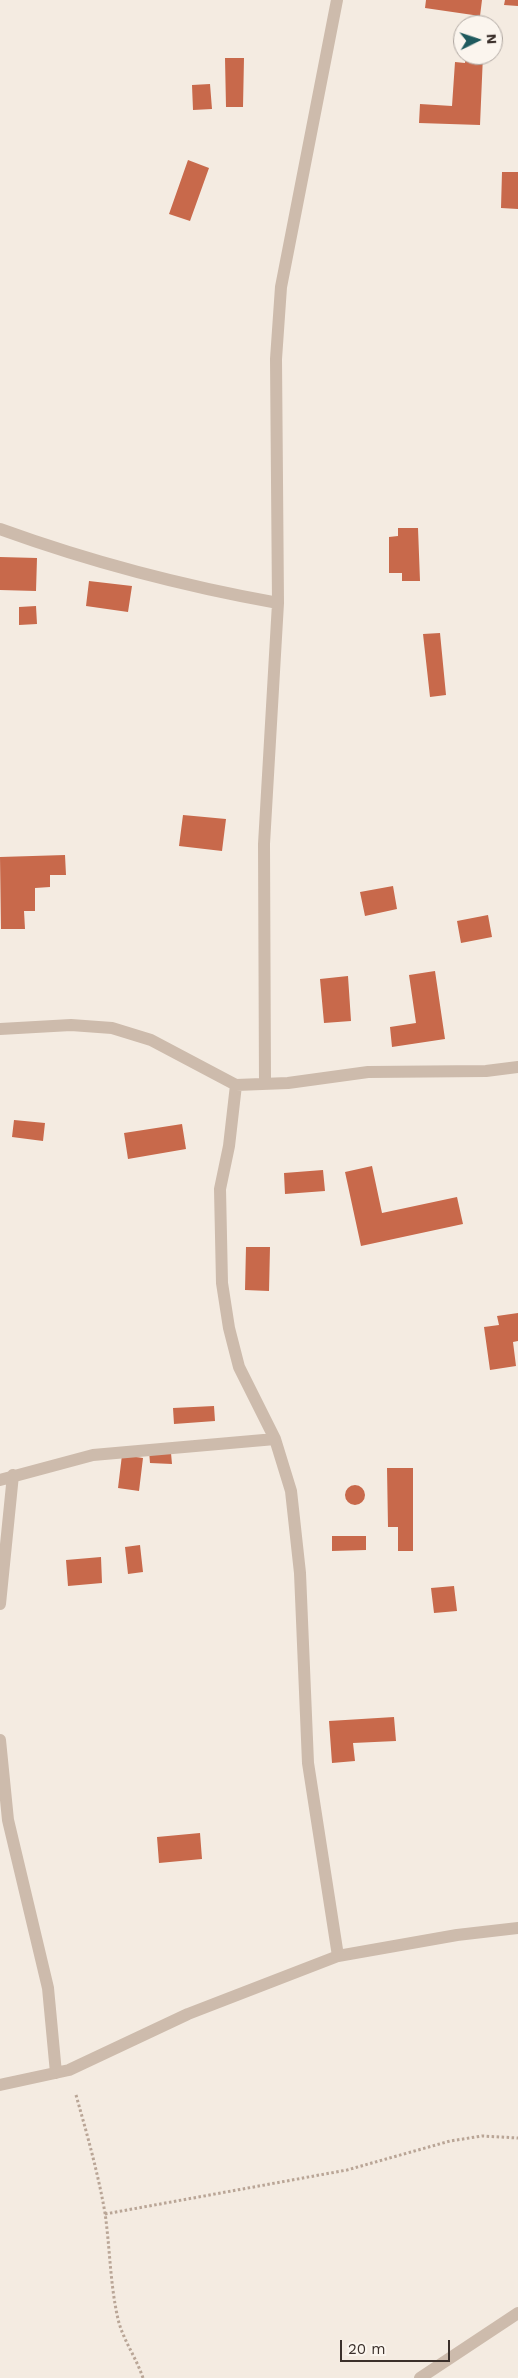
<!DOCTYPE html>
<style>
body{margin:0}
#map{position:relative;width:518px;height:2378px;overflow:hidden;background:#f4ebe1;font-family:"Work Sans",sans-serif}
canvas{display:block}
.north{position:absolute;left:453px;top:15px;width:50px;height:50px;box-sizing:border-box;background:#fbf5ee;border:1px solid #aea6a0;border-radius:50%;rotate:86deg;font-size:14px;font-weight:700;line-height:20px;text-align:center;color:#3b302b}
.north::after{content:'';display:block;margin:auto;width:18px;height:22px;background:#1f5a5e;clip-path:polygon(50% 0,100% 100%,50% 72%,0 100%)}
.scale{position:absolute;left:340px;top:2340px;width:110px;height:22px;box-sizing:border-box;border:2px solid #3b302b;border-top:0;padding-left:6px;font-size:15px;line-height:18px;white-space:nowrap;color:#3b302b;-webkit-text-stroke:4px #fbf5ee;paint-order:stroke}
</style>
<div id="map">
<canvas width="518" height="2378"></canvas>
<div class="north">N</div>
<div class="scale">20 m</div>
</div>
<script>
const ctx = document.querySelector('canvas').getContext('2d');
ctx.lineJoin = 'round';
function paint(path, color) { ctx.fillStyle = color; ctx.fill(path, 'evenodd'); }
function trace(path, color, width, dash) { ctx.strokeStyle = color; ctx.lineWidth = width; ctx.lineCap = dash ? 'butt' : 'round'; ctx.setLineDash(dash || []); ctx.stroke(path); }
const building = new Path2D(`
 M426,0H482L480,16L425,8Z
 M505,0H518V6L504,5Z
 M466,55H483L480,125L419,123L420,104L452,106L455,62L465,63Z
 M225,58H244L243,107H226Z
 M210,84L212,109L193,110L192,85Z
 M188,160L209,168L190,221L169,214Z
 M502,172H518V209L501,208Z
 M398,528H418L420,581H402V573H389V537L398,536Z
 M0,557L37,558L36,591L0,590Z
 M89,581L132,586L128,612L86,606Z
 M36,606L37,624L19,625V607Z
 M440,633L446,695L430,697L423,634Z
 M183,815L226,819L222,851L179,846Z
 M65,855L66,875H50V887L35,888V911H24L25,929H1L0,857Z
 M393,886L397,909L365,916L360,892Z
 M488,915L492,937L461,943L457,921Z
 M435,971L445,1039L392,1047L390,1027L416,1023L409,975Z
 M348,976L351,1021L324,1023L320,979Z
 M14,1120L45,1123L43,1141L12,1137Z
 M182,1124L186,1149L128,1159L124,1133Z
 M372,1166L382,1213L457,1197L463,1224L361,1246L345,1172Z
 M323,1170L325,1191L285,1194L284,1173Z
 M246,1247H270L269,1291L245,1290Z
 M518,1313V1341L513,1342L516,1366L490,1370L484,1327L499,1325L497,1316Z
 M214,1406L215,1421L174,1424L173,1408Z
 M149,1451L171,1453L172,1464L150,1463Z
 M122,1455L143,1458L139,1491L118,1488Z
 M387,1468H413V1551H398V1527H388Z
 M345 1495a10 10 0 1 1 20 0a10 10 0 1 1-20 0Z
 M332,1536H366V1550L332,1551Z
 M140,1545L143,1572L128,1574L125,1547Z
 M101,1557L102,1583L68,1586L66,1560Z
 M454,1586L457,1611L434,1613L431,1588Z
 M394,1717L396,1741L353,1743L355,1761L332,1763L329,1721Z
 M200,1833L202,1859L159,1863L157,1837Z`);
const path = new Path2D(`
 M76,2095C87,2134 98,2173 105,2213C110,2248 110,2284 118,2319C123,2340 136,2357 143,2378
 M105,2214L347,2170L450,2141L482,2136L518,2138`);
const minor = new Path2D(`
 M0,529C91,562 183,586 278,603
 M0,1029L71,1025L112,1028L151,1040L236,1085L288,1083L368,1072L486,1071L518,1067
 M265,1084L264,844L278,603L276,359L281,287L337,0
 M236,1085L229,1146L220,1189L222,1283L229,1328L239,1367L275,1439L291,1491L300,1573L308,1763L338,1956
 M0,1480L93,1455L275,1439
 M0,1604L13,1475
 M0,1740L8,1820L48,1988L56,2073
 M0,2085L69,2070L188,2014L338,1956L457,1935L518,1928
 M420,2378L518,2313`);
paint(building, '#c8694b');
trace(path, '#b9a596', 3, [2.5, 2.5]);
trace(minor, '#cdbbac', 12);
</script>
